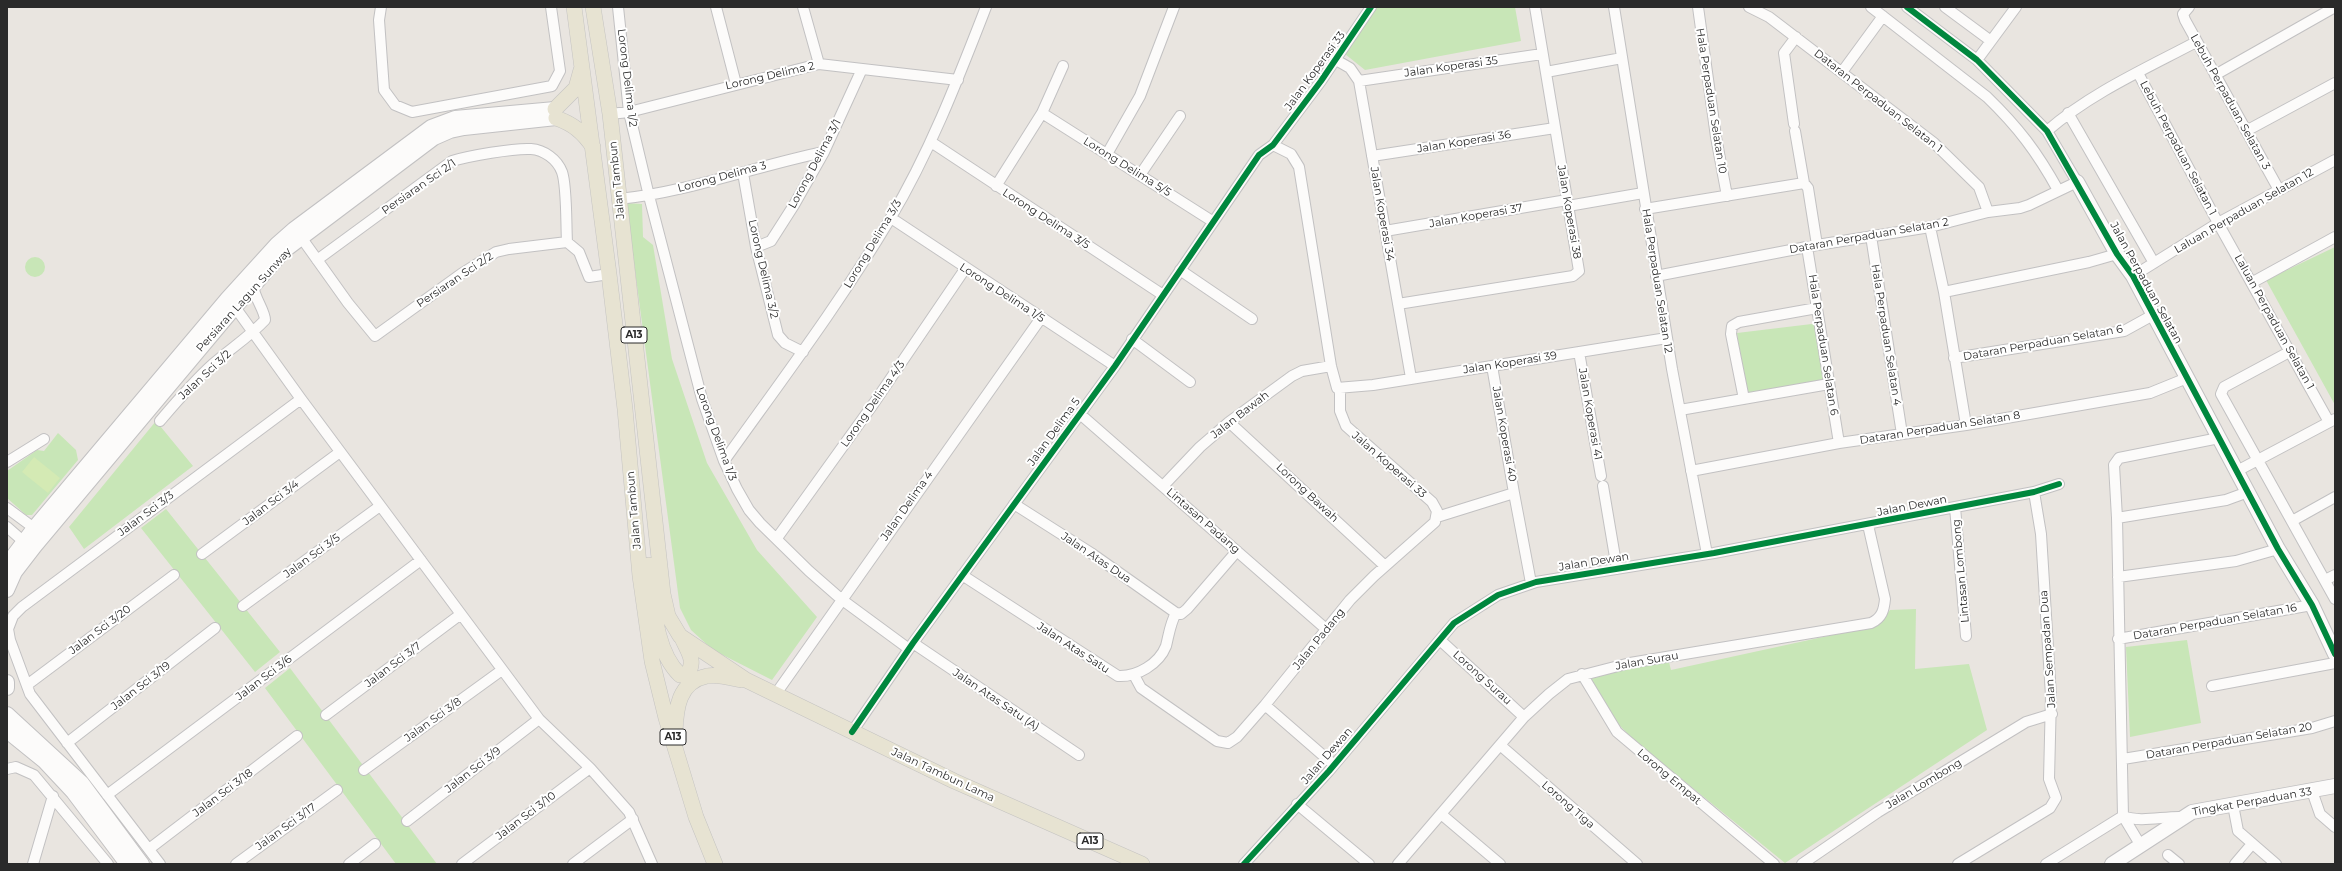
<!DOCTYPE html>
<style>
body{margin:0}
#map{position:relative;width:2342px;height:871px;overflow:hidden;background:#e9e5e0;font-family:Montserrat,sans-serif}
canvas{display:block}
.frame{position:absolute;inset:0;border:8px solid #2a2a2a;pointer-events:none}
</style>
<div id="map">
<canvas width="2342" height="871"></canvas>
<div class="frame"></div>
</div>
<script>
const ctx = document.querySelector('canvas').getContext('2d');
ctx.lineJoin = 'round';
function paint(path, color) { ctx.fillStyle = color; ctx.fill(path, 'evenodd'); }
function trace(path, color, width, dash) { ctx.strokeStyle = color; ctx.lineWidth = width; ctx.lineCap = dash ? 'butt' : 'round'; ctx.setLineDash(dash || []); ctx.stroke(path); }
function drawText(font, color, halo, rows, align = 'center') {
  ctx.font = font + ' Montserrat,sans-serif'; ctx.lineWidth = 4; ctx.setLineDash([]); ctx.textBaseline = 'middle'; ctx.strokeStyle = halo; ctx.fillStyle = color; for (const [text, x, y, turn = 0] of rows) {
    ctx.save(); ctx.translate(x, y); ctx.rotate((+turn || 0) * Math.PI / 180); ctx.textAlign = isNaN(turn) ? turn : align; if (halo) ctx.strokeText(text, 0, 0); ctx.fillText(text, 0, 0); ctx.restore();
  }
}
const green = new Path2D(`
 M1374,7H1515L1521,41L1365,70L1345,54Z
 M626,203L642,204L643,237L653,245L672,359L707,463L757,550L817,617L772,680L713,650L691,630L680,608Z
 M2335,247V405L2266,280Z
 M25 267a10 10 0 1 1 20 0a10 10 0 1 1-20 0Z
 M1820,323L1827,383L1746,396L1737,333Z
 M156,421L193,466L84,549L69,527Z
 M58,433L76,450L78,460L32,515H26L7,498V471L37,450L44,451Z
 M166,509L280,652L255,672L141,528Z
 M1916,609L1915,669L1969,664L1987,730L1785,863L1636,742L1613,719L1590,679L1668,658L1671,670L1878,625L1890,610Z
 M2187,640L2201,723L2130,737L2126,647Z
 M290,668L437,864H396L265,688Z`);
const pitch = new Path2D(`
 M34,457L60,478L48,493L22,472Z`);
const street = new Path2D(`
 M381,7L379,20L384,90L395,105L412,112L552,86L560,71L551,7
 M618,7L629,112L649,196L702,399L724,461L737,489L749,510L760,523L809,571L841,599L909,649
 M716,7L736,84
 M803,7L819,64
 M1614,7L1672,369L1707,554
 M1698,7L1716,137L1727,196
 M1749,7L1769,17L1934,143L1979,187L1988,212
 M1871,7L1987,97C2018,127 2037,152 2058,190
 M1945,7L1991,41
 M2189,7L2183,14L2185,20L2279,190
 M1336,60L1350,68L1359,81L1411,378
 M1977,60L2016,7
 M1546,72L1622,58
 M1842,72L1883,16
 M2138,73L2218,223L2329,422
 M2215,75L2335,7
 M1359,81L1542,54
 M1042,113L1212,221
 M2068,113L2154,263
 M610,114L629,112L819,64L958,80
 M1794,124L1784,53L1796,37
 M2047,131C2091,93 2145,69 2196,42
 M2246,131L2335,83
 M931,142L1163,295
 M1273,145L1291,154L1299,167L1331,366L1337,388L1373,385L1667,338
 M1107,154L1140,96L1174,7
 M1372,156L1555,128
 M743,173L756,247L778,335L785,343L803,352
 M1140,175L1180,116
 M1804,183L1808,188L1817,245
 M996,186L1042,113L1063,66
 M619,199C689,192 755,166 824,152
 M1568,206L1643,193
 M1645,209L1804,183L1795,131
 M891,218L1115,366
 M1930,227L1944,292L1966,425
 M1385,231L1567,200
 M298,233L348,303L375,336L461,274L496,252L509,249L567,242
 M1871,236L1902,434
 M567,242L579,252L589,277L609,274
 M756,247L771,241L794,205L824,152L862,69
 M1807,247L1839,443
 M317,260L452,161C469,156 513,148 531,149C544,150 557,159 562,172C567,186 566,225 567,242
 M1180,270L1252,319
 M1656,276L1817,245L1930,227L1988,212L2020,208L2029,205L2077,182L2047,131L1977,60L1907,7
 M2133,276L2218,223L2335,160
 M2253,282L2335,237
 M1944,292L2089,262L2117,254
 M232,303L301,399L539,719L590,768L629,812L652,864
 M1398,304L1573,276L1579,271L1535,7
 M1132,339L1190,382
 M2291,351L2224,387L2221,394L2335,599
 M1579,352L1601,476
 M1954,358L2124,331L2153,315
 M1744,399L1731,334L1732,326L1739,322L1817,308
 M1680,410L1829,384
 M1080,414L1326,629
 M160,421C177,401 193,382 213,364C230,349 249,337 265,320C265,311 255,299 253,286
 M1229,422L1385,566
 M724,461C781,381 840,303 890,219C930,152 958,79 986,7
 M7,462L44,439
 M1691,471L1839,443L1966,425L2150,393L2187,378
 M2237,471L2335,419
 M1163,486L1200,447L1229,422L1292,376L1302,371L1331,366
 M1603,486L1617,569
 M1514,493L1531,583
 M1014,504L1091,553L1176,613L1181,614L1187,609L1237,551
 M1955,507L1966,636
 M7,508L34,528
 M1437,517L1514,493L1492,366
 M2117,518L2226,500L2248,492
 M2292,521L2335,497
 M7,527L23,541
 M777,538L874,403L965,269
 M202,554L340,452
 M962,575L1118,676C1137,677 1159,664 1166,646C1169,634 1170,624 1176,613
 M2118,577L2236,561L2278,549
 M2325,580L2335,575
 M243,606L380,506
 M2118,639L2312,605
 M1440,640L1524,717
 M913,643L1079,755
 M1582,674L1617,732L1774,864
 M1134,675L1141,688L1217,741L1228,743L1237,737L1265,705L1350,600L1374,576L1435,522L1437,511L1432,502L1346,426L1340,411V389
 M27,685L174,575
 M2212,686L2335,663
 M775,695L1041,318
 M1265,705L1334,765
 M326,715L461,614
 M852,732L913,643L1115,366L1259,155L1273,145L1321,81L1371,7
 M67,743L215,628
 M1500,745L1637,864
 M2123,759L2312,728L2335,721
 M7,769L16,767L34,775L108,864
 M364,770L502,670
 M2312,791L2320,814L2335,827
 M107,795L421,560
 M1297,804L1369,864
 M2233,805L2238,831L2276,864
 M1441,814L1500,864
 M2183,817C2163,816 2141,823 2123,816L2117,518L2114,465L2119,458L2219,438
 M407,821L539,719
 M149,849L297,736
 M2168,855L2179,864
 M33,864L53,796
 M160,864L30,694L10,640L8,629L13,616L22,607L301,399
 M236,864L337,790
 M349,864L375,844
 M462,864L590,768
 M573,864L633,819
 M1244,864L1329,771L1454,623L1498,595L1536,582L1714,553L2034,492L2059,484
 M1398,864L1524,717L1549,694L1568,679L1630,663L1871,623C1882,618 1884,610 1885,599L1868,525
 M1802,864L1878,812L2026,722L2052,714
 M1958,864L2050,808L2056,798L2049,779L2051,696L2041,534L2034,492
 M2046,864L2123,816L2141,846
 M2235,864L2252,844`);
const secondary = new Path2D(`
 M2077,182L2117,254L2133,276L2278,549L2312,605L2335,654
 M7,564L34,528L227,299L277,244L294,229L431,127L455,118L555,109
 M7,590L15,572L35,546L236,306L284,251L434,138L450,131L464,128L556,118
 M7,682V688
 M7,714L82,783L142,864
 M7,731L44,761L73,792L127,864
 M2112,864L2192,812L2335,786`);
const primary = new Path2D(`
 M574,7L609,274L625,409L640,576L652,661L666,718L696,817L715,864
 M593,7L610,114L663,594L668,616L680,636L746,680L954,781L1142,864
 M555,109L576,88L581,70
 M556,118C573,124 583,132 593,147
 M649,565C654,600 653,649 680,675L687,674C697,662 687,650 682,638
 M675,732C676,709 678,682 707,676C718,674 731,678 741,680`);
const cycleway = new Path2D(`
 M1907,7L1977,60L2047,131L2117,254L2133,276L2278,549L2312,605L2335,654
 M852,732L913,643L1115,366L1259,155L1273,145L1321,81L1371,7
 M1244,864L1329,771L1454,623L1498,595L1536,582L1714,553L2034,492L2059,484`);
const shields = [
 [634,335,26],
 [673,737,26],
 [1090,841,26]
];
const shieldNames = [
 ["A13",634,335],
 ["A13",673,737],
 ["A13",1090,841]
];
const streetNames = [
 ["Jalan Koperasi 35",1451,67,-8],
 ["Jalan Koperasi 33",1315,71,-54],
 ["Lorong Delima 2",770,76,-13],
 ["Lorong Delima 1/2",627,78,83],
 ["Hala Perpaduan Selatan 10",1711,101,81],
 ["Dataran Perpaduan Selatan 1",1878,101,38],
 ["Lebuh Perpaduan Selatan 3",2230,102,61],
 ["Jalan Koperasi 36",1464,142,-9],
 ["Lebuh Perpaduan Selatan 1",2178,148,62],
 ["Lorong Delima 3/1",815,164,-62],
 ["Lorong Delima 5/5",1127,167,32],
 ["Lorong Delima 3",722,177,-15],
 ["Jalan Tambun",617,180,-96],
 ["Persiaran Sci 2/1",419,187,-35],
 ["Laluan Perpaduan Selatan 12",2244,211,-30],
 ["Jalan Koperasi 38",1569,212,80],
 ["Jalan Koperasi 34",1382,214,80],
 ["Jalan Koperasi 37",1476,216,-10],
 ["Lorong Delima 3/5",1046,219,33],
 ["Dataran Perpaduan Selatan 2",1869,236,-10],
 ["Lorong Delima 3/3",873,244,-59],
 ["Lorong Delima 3/2",763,269,77],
 ["Persiaran Sci 2/2",455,280,-34],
 ["Hala Perpaduan Selatan 12",1657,281,81],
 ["Jalan Perpaduan Selatan",2146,283,61],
 ["Lorong Delima 1/5",1002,293,33],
 ["Persiaran Lagun Sunway",244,300,-48],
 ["Laluan Perpaduan Selatan 1",2274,322,61],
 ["Hala Perpaduan Selatan 4",1886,335,81],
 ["Dataran Perpaduan Selatan 6",2043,343,-10],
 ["Hala Perpaduan Selatan 6",1823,345,81],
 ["Jalan Koperasi 39",1510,363,-9],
 ["Jalan Sci 3/2",205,375,-43],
 ["Lorong Delima 4/3",873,404,-55],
 ["Jalan Koperasi 41",1590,414,80],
 ["Jalan Bawah",1240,415,-38],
 ["Dataran Perpaduan Selatan 8",1940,428,-9],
 ["Jalan Delima 5",1054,432,-54],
 ["Lorong Delima 1/3",716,434,70],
 ["Jalan Koperasi 40",1504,434,80],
 ["Jalan Koperasi 33",1389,465,41],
 ["Lorong Bawah",1307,493,43],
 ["Jalan Sci 3/4",271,503,-37],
 ["Jalan Delima 4",907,506,-55],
 ["Jalan Dewan",1912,506,-11],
 ["Jalan Tambun",634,510,-95],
 ["Jalan Sci 3/3",146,514,-37],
 ["Lintasan Padang",1203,521,41],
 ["Jalan Sci 3/5",312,556,-36],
 ["Jalan Atas Dua",1096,558,34],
 ["Jalan Dewan",1594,562,-9],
 ["Lintasan Lombong",1961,571,-95],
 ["Dataran Perpaduan Selatan 16",2215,622,-10],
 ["Jalan Sci 3/20",100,630,-37],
 ["Jalan Padang",1319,639,-51],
 ["Jalan Atas Satu",1073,648,33],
 ["Jalan Sempadan Dua",2048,649,-94],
 ["Jalan Surau",1647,661,-10],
 ["Jalan Sci 3/7",393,665,-37],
 ["Jalan Sci 3/6",264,678,-37],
 ["Lorong Surau",1482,678,42],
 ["Jalan Sci 3/19",141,686,-38],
 ["Jalan Atas Satu (A)",996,700,34],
 ["Jalan Sci 3/8",433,720,-36],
 ["Dataran Perpaduan Selatan 20",2229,741,-10],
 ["Jalan Dewan",1327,756,-49],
 ["Jalan Sci 3/9",473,770,-38],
 ["Jalan Tambun Lama",943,775,25],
 ["Lorong Empat",1669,777,40],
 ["Jalan Lombong",1924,784,-31],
 ["Jalan Sci 3/18",223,793,-37],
 ["Tingkat Perpaduan 33",2252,802,-10],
 ["Lorong Tiga",1568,805,41],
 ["Jalan Sci 3/10",526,816,-37],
 ["Jalan Sci 3/17",286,827,-36]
];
paint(green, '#c8e6b7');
paint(pitch, '#d4eab4');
trace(street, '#c2c1c2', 12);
trace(secondary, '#c2c1c2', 16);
trace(primary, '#c4c3c1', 16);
trace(street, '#fcfbfa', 10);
trace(secondary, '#fcfbfa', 14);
trace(primary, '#e7e3d2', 15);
trace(cycleway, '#00873e', 6);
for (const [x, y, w] of shields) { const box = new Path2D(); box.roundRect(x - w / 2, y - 8, w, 16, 3); ctx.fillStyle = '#fff'; ctx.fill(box); trace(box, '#2a2a2a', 1); }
drawText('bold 10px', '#2a2a2a', null, shieldNames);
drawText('11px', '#2a2a2a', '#fff', streetNames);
</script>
